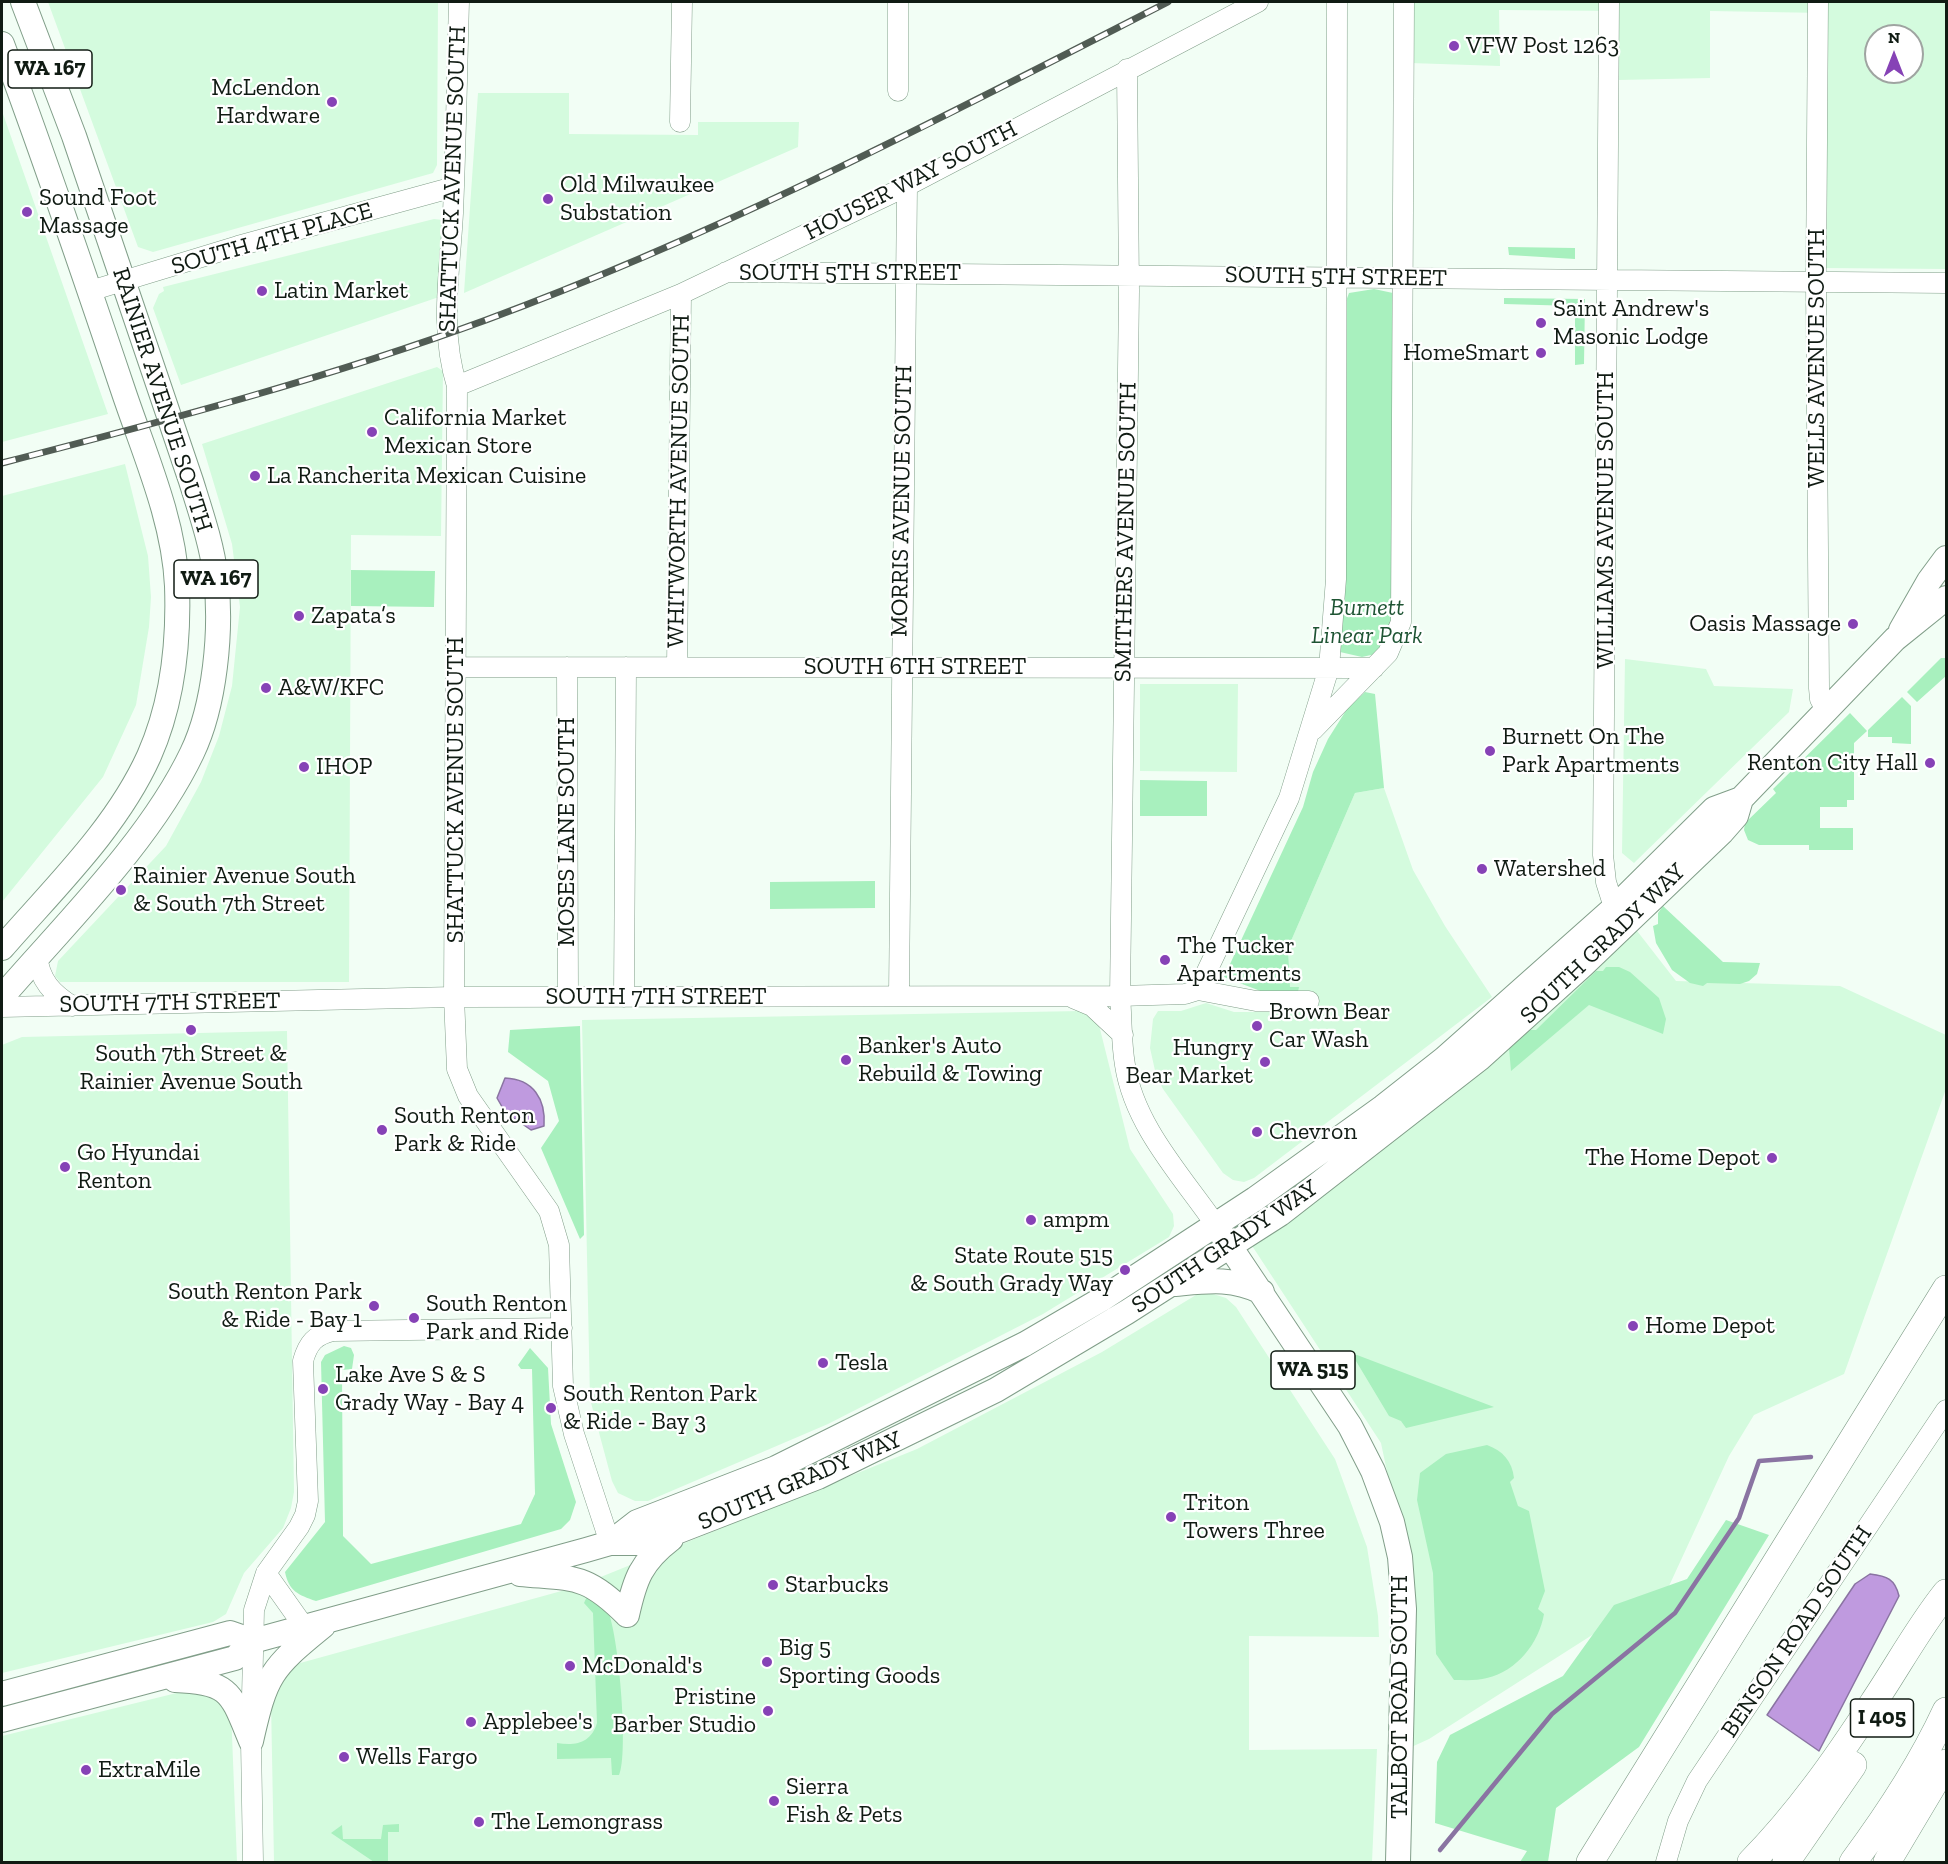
<!DOCTYPE html>
<meta charset="utf-8">
<style>
body{margin:0}
#map{position:relative;width:1948px;height:1864px;overflow:hidden;background:#f2fef5;font-family:"Zilla Slab",serif}
canvas{display:block}
.frame{position:absolute;inset:0;border:3px solid #101b13;pointer-events:none}
.north{position:absolute;left:1864px;top:24px;width:60px;height:60px;box-sizing:border-box;background:#fff;border:2px solid #9fa4a1;border-radius:50%;rotate:0deg;font-size:16px;font-weight:700;line-height:24px;text-align:center;color:#101b13}
.north::after{content:'';display:block;margin:auto;width:21px;height:27px;background:#8642b6;clip-path:polygon(50% 0,100% 100%,50% 72%,0 100%)}
</style>
<div id="map">
<canvas width="1948" height="1864"></canvas>
<div class="frame"></div>
<div class="north">N</div>
</div>
<script>
const ctx = document.querySelector('canvas').getContext('2d');
ctx.lineJoin = 'round';
function paint(path, color) { ctx.fillStyle = color; ctx.fill(path, 'evenodd'); }
function trace(path, color, width, dash) { ctx.strokeStyle = color; ctx.lineWidth = width; ctx.lineCap = dash ? 'butt' : 'round'; ctx.setLineDash(dash || []); ctx.stroke(path); }
function drawText(font, color, halo, rows, align = 'center') {
  ctx.font = font + ' "Zilla Slab",serif'; ctx.lineWidth = 4.5; ctx.setLineDash([]); ctx.textBaseline = 'middle'; ctx.strokeStyle = halo; ctx.fillStyle = color; for (const [text, x, y, turn = 0] of rows) {
    ctx.save(); ctx.translate(x, y); ctx.rotate((+turn || 0) * Math.PI / 180); ctx.textAlign = isNaN(turn) ? turn : align; if (halo) ctx.strokeText(text, 0, 0); ctx.fillText(text, 0, 0); ctx.restore();
  }
}
const built = new Path2D(`
 M48,2H438L437,165L433,173L153,252L138,247Z
 M1411,2H1946V269L1824,268V13L1710,11V78L1619,80L1618,11L1499,10L1500,66L1410,63ZM1876,36H1912V72H1876Z
 M478,93H569V134L698,135V122H799L798,147L464,293Z
 M2,111L108,414L2,442Z
 M434,219L443,220L439,297L181,385L153,308L159,294L164,291L163,287Z
 M437,367L443,371L441,536L351,535L349,982H60L55,976L58,961L166,846L201,782L219,736L232,686L240,607L232,544L202,444Z
 M125,464L148,556L151,597L149,627L136,705L103,777L2,902V496Z
 M1625,659L1706,669L1714,686L1793,689L1789,712L1634,863L1622,853Z
 M1140,684H1238L1237,772L1140,771Z
 M1384,788L1413,870L1445,926L1492,997L1254,1178L1244,1182L1233,1180L1223,1173L1163,1089L1156,1075L1150,1048L1153,1019L1158,1011H1181L1206,1003L1234,1012H1280V993L1299,990L1290,987L1288,948L1355,793Z
 M1634,927L1676,981L1840,986L1946,1035V1089L1844,1374L1754,1415L1729,1456L1669,1586L1429,1739L1407,1749L1408,1572L1381,1443L1245,1235Z
 M1081,1011L1098,1021L1130,1149L1173,1214L1174,1226L1169,1237L1043,1314L828,1424L648,1501H635L618,1493L612,1481L590,1399L582,1020Z
 M287,1031L294,1492L291,1508L283,1528L244,1573L226,1614L213,1622L2,1673V1045L22,1037Z
 M1210,1293L1226,1298L1236,1307L1335,1459L1367,1547L1378,1616L1379,1637L1249,1636V1750L1377,1749L1372,1862H274L271,1702L273,1695L293,1665L576,1587L917,1449L1102,1352L1196,1295Z
 M201,1687L231,1710L237,1862H2V1736Z`);
const green = new Path2D(`
 M1508,247L1575,248V259L1509,255Z
 M1374,289L1393,293L1396,297L1395,623L1380,653L1362,657L1340,652L1346,575V301L1349,293Z
 M1504,298L1585,299L1584,364L1575,365V306L1504,304Z
 M351,570L435,571L434,607L351,606Z
 M1941,658H1946V676L1917,702L1907,692Z
 M1365,692L1375,694L1384,788L1355,793L1288,948L1290,987H1299L1298,992H1263L1224,977L1303,807L1313,772L1328,739L1347,709Z
 M1902,697L1911,706V744L1892,743V737H1868V730Z
 M1850,713L1867,731L1854,743V800H1847V807H1820V828H1853V850H1809V845H1759L1748,840L1744,830L1745,823L1776,793L1773,789Z
 M1140,780L1207,781V816H1140Z
 M875,881V908L770,909V882Z
 M1663,906L1723,962L1760,963L1757,974L1749,981L1740,984L1707,983L1703,986L1690,983L1672,970L1656,943L1653,926L1658,924V913Z
 M1606,967H1619L1630,972L1659,998L1666,1019L1663,1034L1589,1005L1511,1071L1509,1048L1530,1030H1536L1596,971H1603Z
 M580,1026L584,1235L580,1239L541,1148L559,1121L548,1081L508,1052L510,1030Z
 M344,1346L351,1348L354,1355L352,1369L342,1370L343,1536L371,1564L521,1524L535,1494L532,1369H521L518,1365L530,1348L548,1368L551,1424L576,1502L570,1520L561,1529L316,1601C298,1595 289,1591 285,1572L325,1522L321,1362L325,1355Z
 M1357,1355L1494,1407L1406,1428L1401,1421L1389,1416L1353,1356Z
 M1487,1445C1503,1451 1512,1461 1514,1478L1510,1482L1518,1506L1529,1511L1545,1591L1538,1609L1544,1614C1539,1643 1517,1671 1487,1678C1477,1681 1464,1680 1454,1680L1436,1654L1433,1573L1417,1500L1420,1473L1446,1454Z
 M1726,1520L1769,1535L1639,1747L1556,1808L1548,1862H1520L1527,1851L1435,1823L1437,1762L1450,1735L1563,1676L1614,1605L1687,1579Z
 M590,1590C595,1594 601,1598 604,1602C619,1622 629,1756 619,1775H612L611,1758L557,1759V1743C576,1746 591,1743 597,1723L593,1613L584,1603Z
 M399,1824V1832H388V1862H374L331,1833L342,1825L343,1839H381L383,1825Z`);
const water = new Path2D(`
 M505,1078C533,1079 546,1099 544,1126L531,1130L505,1112L497,1098Z
 M1870,1574C1887,1576 1895,1579 1899,1596L1819,1751L1767,1715L1855,1584Z`);
const stream = new Path2D(`
 M1440,1850L1552,1714L1675,1613L1739,1518L1759,1461L1811,1457`);
const minor = new Path2D(`
 M459,2C457,72 456,142 453,213C450,272 439,329 457,386L454,997L457,1069L468,1096L549,1211L559,1245L563,1386L574,1434L610,1543
 M1609,2L1603,855L1606,882L1618,920
 M1818,2L1816,282L1819,688L1820,699L1827,712
 M1127,69L1129,291L1120,996C1122,1019 1121,1042 1125,1065C1134,1125 1181,1175 1215,1224
 M898,91V2
 M680,122L682,2
 M726,272L1946,283
 M90,291L238,246L454,187
 M457,386L681,294L907,186L1258,2
 M457,667L1374,668
 M567,667L568,997
 M677,667L681,294
 M1313,730L1388,653L1401,622L1404,2
 M37,956C40,981 52,993 72,1006
 M1198,990L1289,798L1329,668L1336,579L1337,2
 M899,995L907,186
 M624,997L626,667
 M1073,998L1092,1006L1123,1035
 M2,1007L454,997L1120,996L1185,994L1198,990L1256,1001H1309
 M266,1573L305,1628
 M253,1862L251,1741L254,1610L266,1573L299,1527L305,1515L308,1501L303,1361C308,1343 315,1335 333,1331L562,1328
 M1666,1862L1678,1821L1697,1781L1946,1410`);
const major = new Path2D(`
 M2,44C45,159 84,274 123,390C144,453 174,519 177,586C179,642 172,704 149,756C116,829 53,889 2,948
 M1901,630L1929,581L1946,558
 M2,997C65,924 150,841 192,753C215,705 222,631 216,578C212,545 201,513 191,481L74,136L23,2
 M1221,1233L1350,1426L1373,1471L1392,1522L1400,1557L1404,1609L1398,1862
 M1175,1284C1207,1281 1232,1277 1262,1292
 M610,1543L637,1522L776,1468L1025,1344L1102,1299L1255,1199L1383,1107L1444,1059L1614,908L1714,809L1741,799L1895,639L1946,598
 M520,1574C575,1579 586,1574 627,1615
 M627,1615C635,1579 641,1562 671,1539
 M175,1680C231,1682 231,1693 251,1741
 M2,1694L230,1633L253,1641
 M2,1720L235,1658L253,1641L586,1550L610,1543H648L818,1477L996,1390L1127,1312L1280,1214L1479,1059L1583,965L1722,832L1736,816L1741,799
 M251,1741C266,1675 270,1669 323,1626`);
const highway = new Path2D(`
 M1590,1862L1946,1289
 M1751,1862C1798,1814 1836,1760 1873,1703C1898,1666 1918,1628 1946,1593
 M1786,1862L1853,1765
 M1853,1862C1888,1815 1921,1765 1946,1711
 M1887,1862L1946,1763`);
const rail = new Path2D(`
 M2,463C165,421 328,378 486,320C722,233 945,116 1168,2`);
const markers = [
 [1454,46,6,"#8642b6"],
 [332,102,6,"#8642b6"],
 [548,199,6,"#8642b6"],
 [27,212,6,"#8642b6"],
 [262,291,6,"#8642b6"],
 [1541,323,6,"#8642b6"],
 [1541,353,6,"#8642b6"],
 [372,432,6,"#8642b6"],
 [255,476,6,"#8642b6"],
 [299,616,6,"#8642b6"],
 [1853,624,6,"#8642b6"],
 [266,688,6,"#8642b6"],
 [1490,751,6,"#8642b6"],
 [1930,763,6,"#8642b6"],
 [304,767,6,"#8642b6"],
 [1482,869,6,"#8642b6"],
 [121,890,6,"#8642b6"],
 [1165,960,6,"#8642b6"],
 [1257,1026,6,"#8642b6"],
 [191,1030,6,"#8642b6"],
 [846,1060,6,"#8642b6"],
 [1265,1062,6,"#8642b6"],
 [382,1130,6,"#8642b6"],
 [1257,1132,6,"#8642b6"],
 [1772,1158,6,"#8642b6"],
 [65,1167,6,"#8642b6"],
 [1031,1220,6,"#8642b6"],
 [1125,1270,6,"#8642b6"],
 [374,1306,6,"#8642b6"],
 [414,1318,6,"#8642b6"],
 [1633,1326,6,"#8642b6"],
 [823,1363,6,"#8642b6"],
 [323,1389,6,"#8642b6"],
 [551,1408,6,"#8642b6"],
 [1171,1517,6,"#8642b6"],
 [773,1585,6,"#8642b6"],
 [767,1662,6,"#8642b6"],
 [570,1666,6,"#8642b6"],
 [768,1711,6,"#8642b6"],
 [471,1722,6,"#8642b6"],
 [344,1757,6,"#8642b6"],
 [86,1770,6,"#8642b6"],
 [774,1801,6,"#8642b6"],
 [479,1822,6,"#8642b6"]
];
const shields = [
 [50,69,84],
 [216,579,84],
 [1313,1370,84],
 [1882,1718,63]
];
const shieldNames = [
 ["WA 167",50,69],
 ["WA 167",216,579],
 ["WA 515",1313,1370],
 ["I 405",1882,1718]
];
const poiNames = [
 ["VFW Post 1263",1466,46],
 ["McLendon",320,88,"right"],
 ["Hardware",320,116,"right"],
 ["Old Milwaukee",560,185],
 ["Substation",560,213],
 ["Sound Foot",39,198],
 ["Massage",39,226],
 ["Latin Market",274,291],
 ["Saint Andrew's",1553,309],
 ["Masonic Lodge",1553,337],
 ["HomeSmart",1529,353,"right"],
 ["California Market",384,418],
 ["Mexican Store",384,446],
 ["La Rancherita Mexican Cuisine",267,476],
 ["Zapata’s",311,616],
 ["Oasis Massage",1841,624,"right"],
 ["A&W/KFC",278,688],
 ["Burnett On The",1502,737],
 ["Park Apartments",1502,765],
 ["Renton City Hall",1918,763,"right"],
 ["IHOP",316,767],
 ["Watershed",1494,869],
 ["Rainier Avenue South",133,876],
 ["& South 7th Street",133,904],
 ["The Tucker",1177,946],
 ["Apartments",1177,974],
 ["Brown Bear",1269,1012],
 ["Car Wash",1269,1040],
 ["Banker's Auto",858,1046],
 ["Rebuild & Towing",858,1074],
 ["Hungry",1253,1048,"right"],
 ["Bear Market",1253,1076,"right"],
 ["South 7th Street &",191,1054,"center"],
 ["Rainier Avenue South",191,1082,"center"],
 ["South Renton",394,1116],
 ["Park & Ride",394,1144],
 ["Chevron",1269,1132],
 ["Go Hyundai",77,1153],
 ["Renton",77,1181],
 ["The Home Depot",1760,1158,"right"],
 ["ampm",1043,1220],
 ["State Route 515",1113,1256,"right"],
 ["& South Grady Way",1113,1284,"right"],
 ["South Renton Park",362,1292,"right"],
 ["& Ride - Bay 1",362,1320,"right"],
 ["South Renton",426,1304],
 ["Park and Ride",426,1332],
 ["Home Depot",1645,1326],
 ["Tesla",835,1363],
 ["Lake Ave S & S",335,1375],
 ["Grady Way - Bay 4",335,1403],
 ["South Renton Park",563,1394],
 ["& Ride - Bay 3",563,1422],
 ["Triton",1183,1503],
 ["Towers Three",1183,1531],
 ["Starbucks",785,1585],
 ["Big 5",779,1648],
 ["Sporting Goods",779,1676],
 ["McDonald's",582,1666],
 ["Pristine",756,1697,"right"],
 ["Barber Studio",756,1725,"right"],
 ["Applebee's",483,1722],
 ["Wells Fargo",356,1757],
 ["ExtraMile",98,1770],
 ["Sierra",786,1787],
 ["Fish & Pets",786,1815],
 ["The Lemongrass",491,1822]
];
const streetNames = [
 ["SHATTUCK AVENUE SOUTH",453,179,-88],
 ["HOUSER WAY SOUTH",911,181,-27],
 ["SOUTH 4TH PLACE",272,239,-16],
 ["SOUTH 5TH STREET",850,273],
 ["SOUTH 5TH STREET",1336,277,1],
 ["WELLS AVENUE SOUTH",1817,358,-90],
 ["RAINIER AVENUE SOUTH",162,400,72],
 ["WHITWORTH AVENUE SOUTH",679,481,-89],
 ["MORRIS AVENUE SOUTH",902,501,-89],
 ["WILLIAMS AVENUE SOUTH",1606,520,-90],
 ["SMITHERS AVENUE SOUTH",1126,532,-89],
 ["SOUTH 6TH STREET",915,667],
 ["SHATTUCK AVENUE SOUTH",456,790,-90],
 ["MOSES LANE SOUTH",567,832,-90],
 ["SOUTH GRADY WAY",1603,944,-44],
 ["SOUTH 7TH STREET",656,997],
 ["SOUTH 7TH STREET",170,1003,-1],
 ["SOUTH GRADY WAY",1225,1247,-34],
 ["SOUTH GRADY WAY",800,1481,-23],
 ["BENSON ROAD SOUTH",1797,1632,-56],
 ["TALBOT ROAD SOUTH",1400,1697,-90]
];
const parkNames = [
 ["Burnett",1367,608],
 ["Linear Park",1367,636]
];
paint(built, '#d4fbde');
paint(green, '#a8f0be');
paint(water, '#bf9adf');
trace(water, '#8a74a2', 1.5);
trace(stream, '#8a74a2', 4.5);
trace(minor, '#819e89', 21);
trace(major, '#819e89', 26);
trace(highway, '#819e89', 28);
trace(minor, '#fff', 20);
trace(major, '#fff', 24);
trace(highway, '#fff', 27);
trace(rail, '#515c54', 7);
trace(rail, '#fff', 4.5, [14]);
for (const [x, y, r, color] of markers) { const dot = new Path2D(); dot.arc(x, y, r, 0, 2 * Math.PI); ctx.fillStyle = color; ctx.fill(dot); trace(dot, '#fff', 2); }
for (const [x, y, w] of shields) { const box = new Path2D(); box.roundRect(x - w / 2, y - 19, w, 38, 4.5); ctx.fillStyle = '#fff'; ctx.fill(box); trace(box, '#101b13', 1.5); }
drawText('bold 22px', '#101b13', null, shieldNames);
drawText('24px', '#101b13', '#fff', poiNames, 'left');
drawText('24px', '#101b13', '#fff', streetNames);
drawText('italic 24px', '#1e5433', '#fff', parkNames);
</script>
